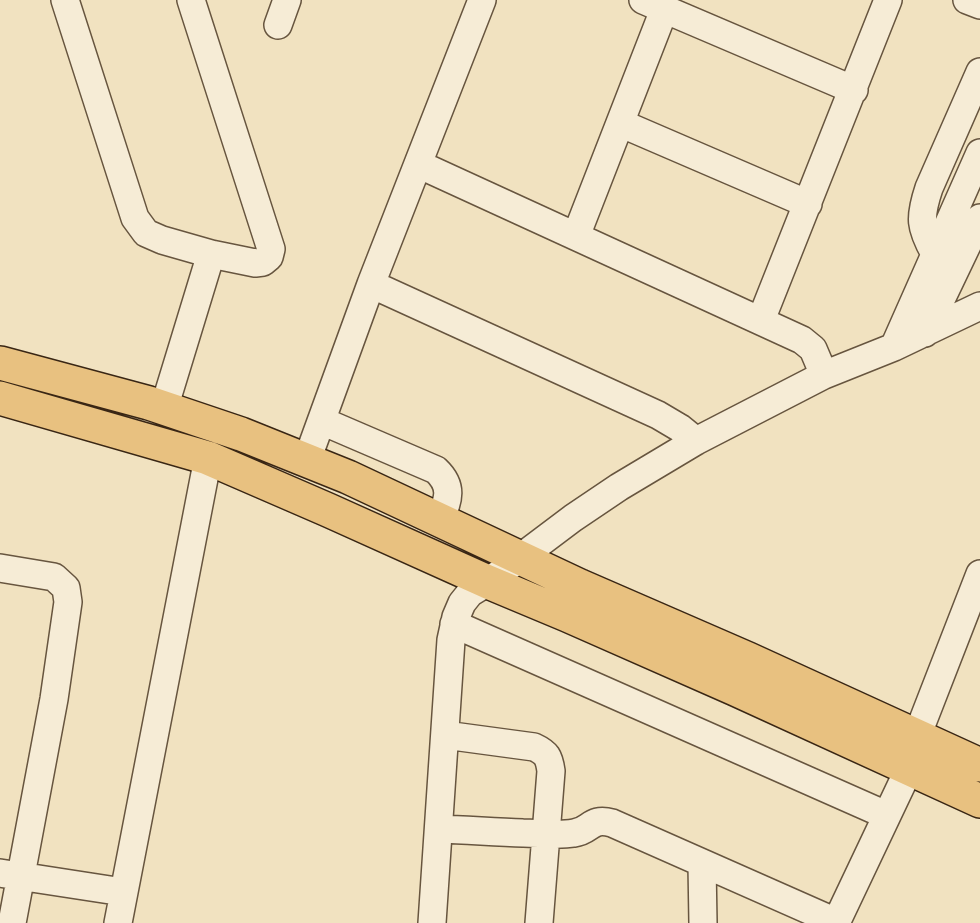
<!DOCTYPE html>
<style>
body{margin:0}
canvas{display:block;background:#f1e2c0}
</style>
<canvas width="980" height="923"></canvas>
<script>
const ctx = document.querySelector('canvas').getContext('2d');
ctx.lineJoin = 'round';
function trace(path, color, width, dash) { ctx.strokeStyle = color; ctx.lineWidth = width; ctx.lineCap = dash ? 'butt' : 'round'; ctx.setLineDash(dash || []); ctx.stroke(path); }
const minor = new Path2D(`
 M65,0L135,218L146,233L162,240L211,254L255,263L263,262L269,257L271,249L191,0
 M643,0L854,90
 M967,0L980,5
 M278,25L287,0
 M620,123L808,204
 M418,164L802,340L813,349L824,375
 M576,236L664,10
 M935,254C920,227 919,218 929,188L980,72
 M371,284L658,415L680,428L696,441
 M761,320L888,0
 M925,333L980,218
 M894,347L980,153
 M164,408L211,254
 M322,421L436,470C454,487 448,500 440,520
 M307,460L371,284L482,0
 M0,568L54,577L66,588L68,602L54,699L12,923
 M454,624L886,815
 M445,735L534,747C547,753 549,757 551,771L539,923
 M917,736L980,574
 M439,829C467,830 495,832 523,833C539,833 557,836 574,833C591,831 590,817 612,823L836,922
 M702,864L703,923
 M0,873L123,892
 M118,923L208,458
 M432,923L451,640L456,617L462,603L470,593L488,582L573,518L619,487L696,441L824,375L894,347L980,306
 M836,923L909,769`);
const major = new Path2D(`
 M0,363L149,403L241,434L348,477L580,586L748,659L980,765
 M0,398L208,458L328,510L488,582L567,615L735,689L980,801`);
trace(minor, '#67553f', 30);
trace(major, '#392614', 36);
trace(minor, '#f6ecd6', 27);
trace(major, '#e8c180', 33);
</script>
